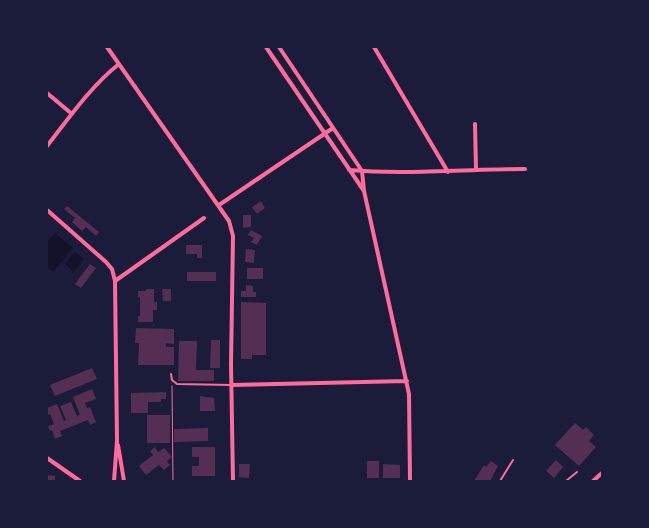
<!DOCTYPE html>
<style>
body{margin:0}
#map{position:relative;width:649px;height:528px;overflow:hidden;background:#1b1b3a;font-family:"Public Sans",sans-serif}
canvas{display:block}
.frame{position:absolute;inset:0;border:48px solid #1b1b3a;pointer-events:none}
</style>
<div id="map">
<canvas width="649" height="528"></canvas>
<div class="frame"></div>
</div>
<script>
const ctx = document.querySelector('canvas').getContext('2d');
ctx.lineJoin = 'round';
function paint(path, color) { ctx.fillStyle = color; ctx.fill(path, 'evenodd'); }
function trace(path, color, width, dash) { ctx.strokeStyle = color; ctx.lineWidth = width; ctx.lineCap = dash ? 'butt' : 'round'; ctx.setLineDash(dash || []); ctx.stroke(path); }
const water = new Path2D(`
 M55,233L73,248L53,272L47,267V242Z
 M75,252L84,259L74,272L65,264Z`);
const building = new Path2D(`
 M261,201L265,208L257,214L252,207Z
 M67,206L99,232L96,236L86,227L82,231L72,222L75,218L64,209Z
 M243,215H251V227L243,228Z
 M251,230L262,236L257,245L251,242L254,238L248,235Z
 M186,245H202V258H197V254H186Z
 M246,249L255,250L254,263L245,262Z
 M90,264L96,268L81,288L75,284Z
 M247,268H263V279H247Z
 M187,272H216V281H187Z
 M246,285L253,286V292H256V297H241V291H246Z
 M146,289H154V302H157V310H153V322H138V316H140V297L138,298V291H146Z
 M162,289H171V301H163Z
 M241,302L266,303V355H252V359H241Z
 M136,328L174,329V344L166,343V347H174V365H138L139,343H135Z
 M211,340H220V368H210Z
 M179,341H197L196,370H214V381H178Z
 M92,368L97,379L55,396L50,385Z
 M92,389L96,399L85,403L87,408L90,407L96,422L90,425L88,420L60,431L62,436L55,439L52,430L50,431L48,426L54,424L50,414L47,415V408L57,404L64,421L66,420L60,406L71,402L77,416L80,415L73,397Z
 M166,392V399H161V402H148V413H131V393Z
 M200,396L214,398L215,411H200Z
 M147,415H170V443H147Z
 M575,423L583,430L586,427L594,435L589,441L596,447L579,466L555,445Z
 M208,428V441L174,442V429Z
 M155,447L158,452L164,448L172,457L167,461L170,465L164,470L159,465L146,475L139,466L153,455L150,451Z
 M192,447H215V476H192V466H199V457H192Z
 M556,460L563,467L554,478L546,471Z
 M367,461H379V478H367Z
 M491,461L498,466L490,481H474L484,465L486,467Z
 M239,464H250L249,478L239,477Z
 M383,464L400,465V478H383Z
 M47,475L55,476V481H47Z`);
const path = new Path2D(`
 M172,386L173,481`);
const service = new Path2D(`
 M171,374L172,380L177,384L231,385
 M500,481L513,460
 M566,481L577,472`);
const minor = new Path2D(`
 M107,47L229,221L233,236L231,364L233,481
 M266,47L364,191
 M279,47L362,171L364,191L409,394L410,481
 M374,47L448,172
 M47,93L72,114
 M475,124L476,169
 M47,146C69,118 91,86 119,64
 M349,170C407,175 466,169 525,169
 M219,205L333,128
 M47,210L106,262L112,269L115,281L117,441L114,481
 M115,281L204,218
 M232,385L407,381
 M118,445L124,481
 M47,458L80,481
 M593,481L602,473`);
paint(water, '#12122b');
paint(building, '#542f53');
trace(path, '#ff6b9d', 1);
trace(service, '#ff6b9d', 2);
trace(minor, '#ff6b9d', 4);
</script>
